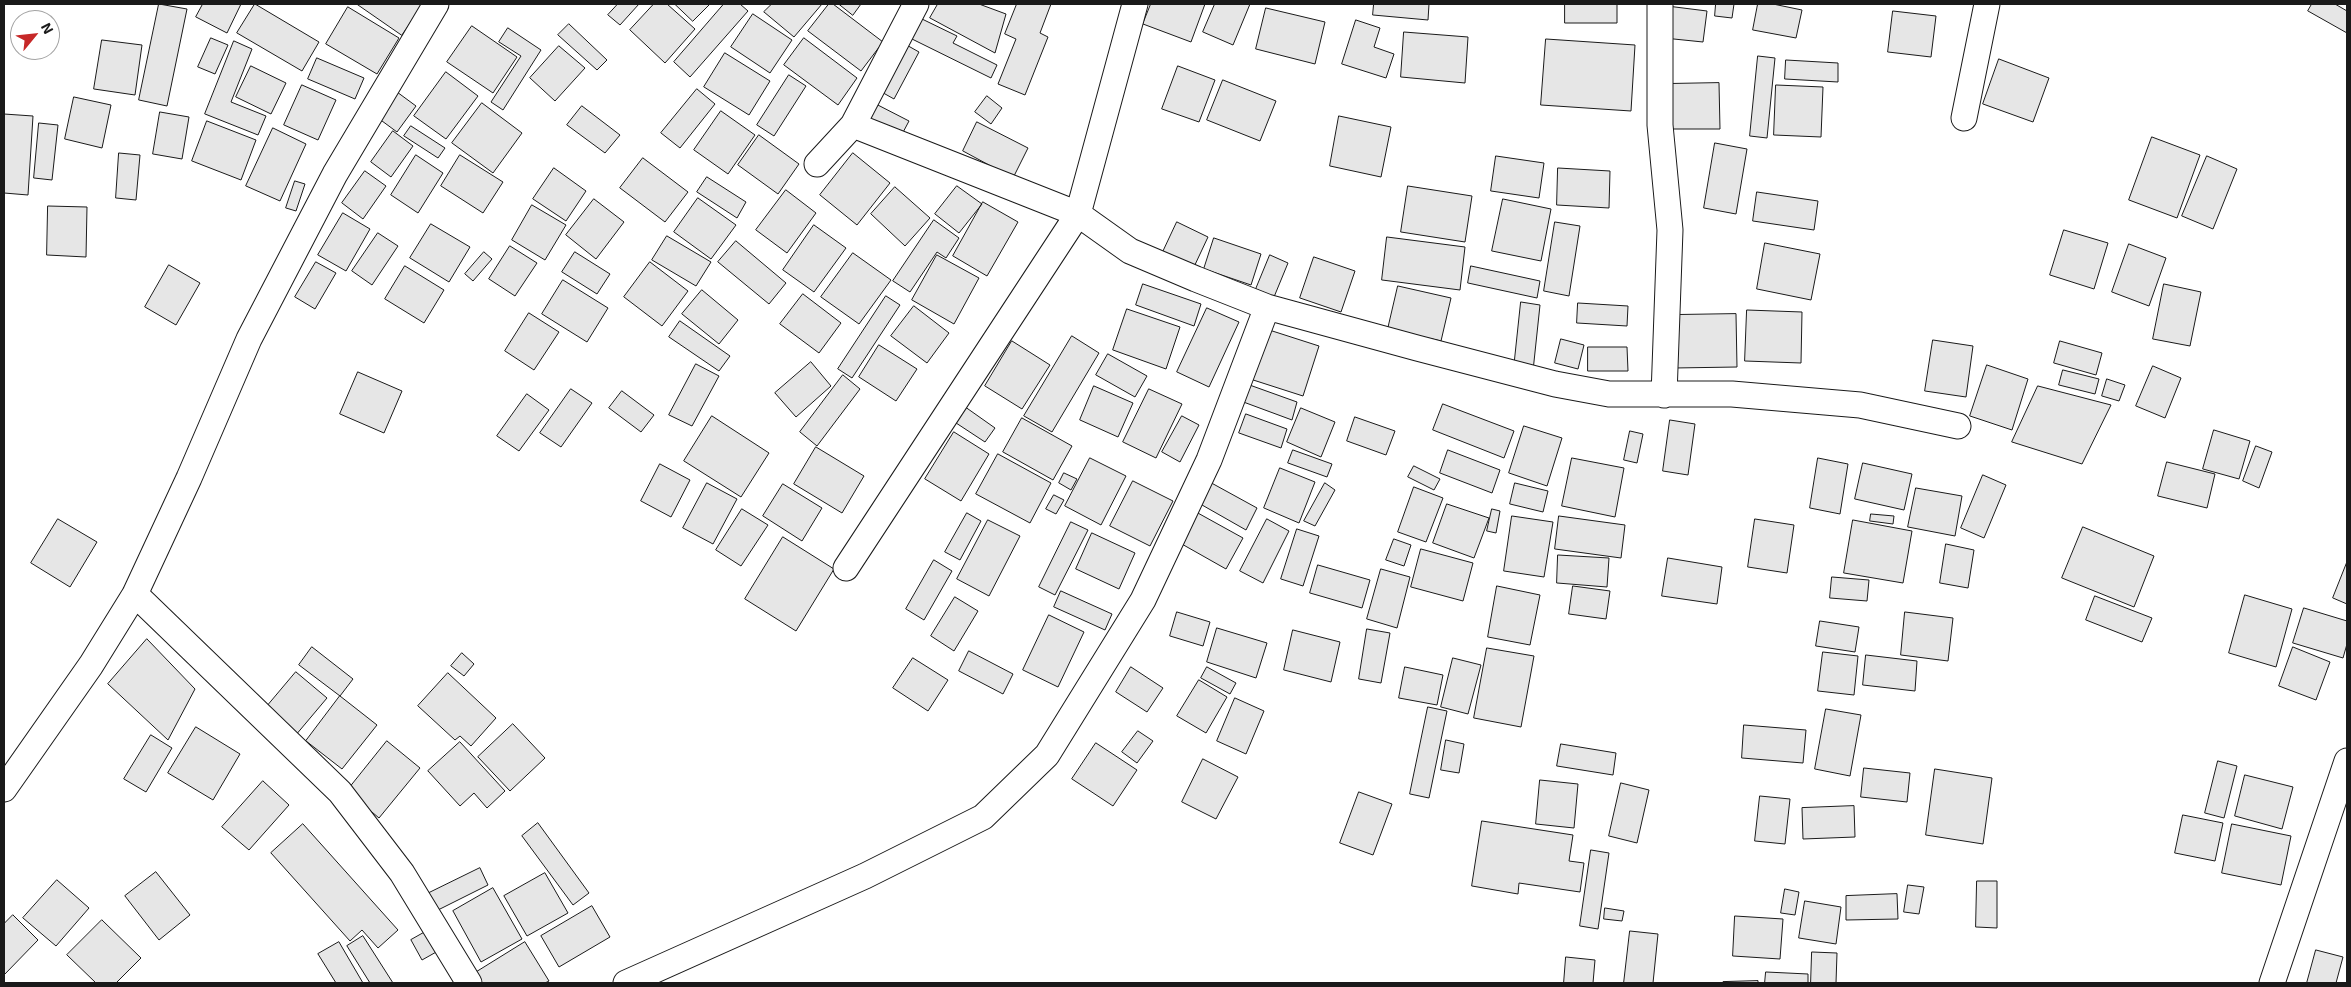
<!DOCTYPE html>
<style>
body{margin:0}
#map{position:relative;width:2351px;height:987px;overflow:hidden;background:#fff;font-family:"Exo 2",sans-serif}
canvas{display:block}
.frame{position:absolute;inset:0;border:5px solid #1a1a1a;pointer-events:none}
.north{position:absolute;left:10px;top:10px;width:50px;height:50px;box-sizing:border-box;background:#fff;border:1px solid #a3a3a3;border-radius:50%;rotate:62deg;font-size:14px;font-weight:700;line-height:20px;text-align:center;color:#1a1a1a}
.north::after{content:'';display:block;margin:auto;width:18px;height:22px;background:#c62828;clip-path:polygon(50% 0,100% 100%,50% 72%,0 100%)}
</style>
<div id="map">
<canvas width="2351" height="987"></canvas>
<div class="frame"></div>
<div class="north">N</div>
</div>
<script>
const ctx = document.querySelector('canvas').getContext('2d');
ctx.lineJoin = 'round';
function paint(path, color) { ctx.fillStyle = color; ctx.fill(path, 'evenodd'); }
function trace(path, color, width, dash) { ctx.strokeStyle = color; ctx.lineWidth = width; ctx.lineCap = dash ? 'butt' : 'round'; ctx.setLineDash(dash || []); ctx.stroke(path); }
const building = new Path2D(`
 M159,4L187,9L167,106L139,100Z
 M203,4H241L227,33L196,17Z
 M255,4L319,42L302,71L237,33Z
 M357,4H423L402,35Z
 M618,4H639L620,25L608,15Z
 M654,4H667L695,29L665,63L630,30Z
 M675,4H710L693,21Z
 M724,4H740L748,11L690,77L674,62Z
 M772,4H822L794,37L764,12Z
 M829,4H833L883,42L861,71L808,31Z
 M839,4H861L853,15Z
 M938,4H979L1006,14L995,53L930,18Z
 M1017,4H1051L1040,33L1048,37L1025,95L998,84L1016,39L1005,34Z
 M1151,4H1205L1191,42L1143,24Z
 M1215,4H1250L1233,45L1203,32Z
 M1374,4H1429L1428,20L1373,15Z
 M1565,4H1617V23H1565Z
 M1716,4H1734L1732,18L1715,16Z
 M1758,4H1773L1802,10L1796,38L1753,30Z
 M2312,4H2335L2347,11V33L2308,11Z
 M1667,6L1707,11L1703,42L1664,38Z
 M348,7L399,38L377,74L326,44Z
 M1266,8L1325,22L1315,64L1256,49Z
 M1893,11L1936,16L1931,57L1888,52Z
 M753,14L792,40L770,73L731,47Z
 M922,19L957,36L953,43L997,65L991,78L912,39Z
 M1356,20L1380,28L1374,47L1394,54L1386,78L1342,64Z
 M569,24L607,60L597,70L558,35Z
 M472,26L517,57L493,93L447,62Z
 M508,28L541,50L503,110L491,102L521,56L499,42Z
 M1404,32L1468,37L1465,83L1401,77Z
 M211,38L228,45L215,74L198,67Z
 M804,38L857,78L838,105L784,65Z
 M1546,39L1635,45L1631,111L1541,105Z
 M102,40L142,45L135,95L94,89Z
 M234,41L252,49L231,102L266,116L258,135L205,114Z
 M903,43L919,52L894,99L878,90Z
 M559,46L585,68L555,101L530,78Z
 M725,53L770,81L749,115L704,87Z
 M1758,56L1775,58L1767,138L1750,136Z
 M317,58L364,78L355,99L308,79Z
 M1999,59L2049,78L2033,122L1983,104Z
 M1786,60L1838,63V82L1785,79Z
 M251,66L286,83L271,114L236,97Z
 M1178,66L1215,80L1199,122L1162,109Z
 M446,72L478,96L446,139L414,116Z
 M789,75L806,86L774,136L757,125Z
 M1223,80L1276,101L1260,141L1207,120Z
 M1719,83L1720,129H1666L1665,84Z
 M302,85L336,100L318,140L284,125Z
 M1776,85L1823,87L1821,137L1774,135Z
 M697,89L715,104L680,148L661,133Z
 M397,92L416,106L397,132L378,118Z
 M987,96L1002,108L991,124L975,112Z
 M74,97L111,105L102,148L65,139Z
 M872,102L909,121L900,138L863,120Z
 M482,103L522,133L493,173L452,143Z
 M582,106L620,135L605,153L567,125Z
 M721,111L755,135L728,174L694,150Z
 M160,112L189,117L182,159L153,154Z
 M4,114L33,116L28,195L4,193Z
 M1339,116L1391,127L1381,177L1330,166Z
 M207,121L256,140L241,180L192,161Z
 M977,122L1028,148L1013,178L963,151Z
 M39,123L58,125L52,180L34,178Z
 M411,126L445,148L438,158L404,136Z
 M273,128L306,144L280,201L246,186Z
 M393,131L413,146L391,177L371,162Z
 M759,135L799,164L778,194L738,165Z
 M2152,137L2200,155L2177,218L2129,200Z
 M1715,143L1747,149L1736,214L1704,208Z
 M119,153L140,155L136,200L116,198Z
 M853,153L890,183L857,225L820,195Z
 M416,155L443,173L418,213L391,195Z
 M460,155L503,182L483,213L441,186Z
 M1496,156L1544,163L1539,198L1491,191Z
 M2207,156L2237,169L2213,229L2182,216Z
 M643,158L688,192L665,222L620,188Z
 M554,168L586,191L566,221L533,199Z
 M1558,168L1610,171L1609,208L1557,205Z
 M365,171L386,186L363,219L342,203Z
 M707,177L746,202L737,218L697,192Z
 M295,181L305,184L296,211L286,208Z
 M957,186L982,204L959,233L935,214Z
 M1408,186L1472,196L1465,242L1401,232Z
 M895,187L930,218L905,246L871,214Z
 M786,190L816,213L787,253L756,230Z
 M1757,192L1818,201L1814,230L1753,221Z
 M698,198L736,225L711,259L674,232Z
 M594,199L624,222L596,259L566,235Z
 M1503,199L1551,209L1541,261L1492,251Z
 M983,202L1018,222L987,276L953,256Z
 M532,205L566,225L545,260L512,240Z
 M48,206L87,207L86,257L47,255Z
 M343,213L370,229L346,271L318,255Z
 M934,220L959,238L946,258L937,252L910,292L893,281Z
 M1177,222L1208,237L1193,269L1162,254Z
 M1555,222L1580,226L1569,296L1544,291Z
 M431,224L470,247L449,282L410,258Z
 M814,225L846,248L814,292L783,270Z
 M2064,230L2108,243L2094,289L2050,275Z
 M378,233L398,246L372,285L352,271Z
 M667,236L711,262L696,286L652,260Z
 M1387,237L1465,247L1460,290L1382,280Z
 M1214,238L1261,254L1251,285L1204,269Z
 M736,241L786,283L769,304L718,262Z
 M1765,243L1820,254L1811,300L1757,289Z
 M2129,244L2166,258L2149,306L2112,292Z
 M510,246L537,263L515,296L489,279Z
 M484,252L492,259L473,281L465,274Z
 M575,252L610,274L597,294L562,272Z
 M853,253L891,280L859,324L821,297Z
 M937,255L979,278L954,324L912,300Z
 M1270,255L1288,263L1274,297L1256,289Z
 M1314,257L1355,271L1341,312L1300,298Z
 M316,262L336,273L315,309L295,297Z
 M650,262L688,291L662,326L624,297Z
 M169,265L200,283L176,325L145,307Z
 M405,266L444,290L424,323L385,299Z
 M1471,266L1540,281L1537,298L1468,283Z
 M563,280L608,308L587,342L542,314Z
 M1143,284L1201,304L1194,326L1136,305Z
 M2164,284L2201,292L2190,346L2153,339Z
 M1398,286L1451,298L1441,341L1388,329Z
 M702,290L738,320L719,344L682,314Z
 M803,294L841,323L819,353L780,324Z
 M886,296L900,305L852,378L838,369Z
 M1521,302L1540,305L1533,371L1514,368Z
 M1578,303L1628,306L1627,326L1577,323Z
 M914,306L949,333L927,363L891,336Z
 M1207,308L1239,322L1209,387L1177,372Z
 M1127,309L1180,327L1166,369L1113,350Z
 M1747,310L1802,312L1801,363L1745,361Z
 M529,313L559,332L534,370L505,351Z
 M1736,314L1737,367L1674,368L1673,315Z
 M680,321L730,356L719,371L669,337Z
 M1263,328L1319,346L1303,396L1247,378Z
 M1072,336L1099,353L1052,432L1024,416Z
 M1561,339L1584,345L1578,369L1555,363Z
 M1933,340L1973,346L1966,397L1925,391Z
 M1012,341L1050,365L1022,409L985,386Z
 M2060,341L2102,353L2096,375L2054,363Z
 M879,345L917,369L896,401L859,377Z
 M1588,347H1627L1628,371H1588Z
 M1108,354L1147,376L1135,397L1096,375Z
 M811,362L831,386L796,417L775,393Z
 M696,364L719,376L692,426L669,415Z
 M1987,365L2028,379L2012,430L1970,416Z
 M2153,366L2181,378L2165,418L2136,406Z
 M2063,370L2099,379L2095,394L2059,385Z
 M358,372L402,391L384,433L340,414Z
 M843,375L860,389L817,446L800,432Z
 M2107,379L2125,385L2119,401L2102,396Z
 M1244,383L1297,402L1292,420L1238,400Z
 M1094,386L1133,403L1118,437L1080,420Z
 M2038,386L2111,405L2082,464L2012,442Z
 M571,389L592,403L561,447L540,433Z
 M1149,389L1182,404L1156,458L1123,442Z
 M622,391L654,415L641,432L609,408Z
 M527,394L549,410L519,451L497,436Z
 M961,404L995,428L985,442L950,419Z
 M1443,404L1514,431L1504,458L1433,430Z
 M1301,408L1335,422L1321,457L1287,442Z
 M1246,414L1287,429L1281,448L1239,433Z
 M712,416L769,453L741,497L684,461Z
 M1182,416L1199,425L1180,462L1162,452Z
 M1355,417L1395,431L1386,455L1347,441Z
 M1022,418L1072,446L1053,480L1003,452Z
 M1670,420L1695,424L1688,475L1663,471Z
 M1524,426L1562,438L1547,486L1509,473Z
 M2214,430L2250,441L2239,479L2203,469Z
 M1630,431L1643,434L1637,463L1624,460Z
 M954,432L989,454L961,501L925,479Z
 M2256,446L2272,452L2259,488L2243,481Z
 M816,447L864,476L842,513L794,484Z
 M1293,450L1332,464L1327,477L1288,463Z
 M1448,450L1500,470L1492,493L1440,473Z
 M998,454L1051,483L1030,523L976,494Z
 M1090,458L1126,476L1101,525L1065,506Z
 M1572,458L1624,468L1615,517L1562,506Z
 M1818,458L1848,464L1840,514L1810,508Z
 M2167,462L2215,474L2207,508L2158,496Z
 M1863,463L1912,474L1904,510L1855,499Z
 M660,464L690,480L671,517L641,501Z
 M1414,466L1440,479L1434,490L1408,477Z
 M1280,468L1315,482L1299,523L1264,508Z
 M1064,473L1077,479L1071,490L1059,483Z
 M1983,475L2006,485L1984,538L1961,528Z
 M1206,480L1257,508L1246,530L1195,501Z
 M1133,481L1173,501L1150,546L1110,526Z
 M707,483L737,499L713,544L683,528Z
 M1325,483L1335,490L1315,526L1304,521Z
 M1515,483L1548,491L1543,512L1510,504Z
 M783,484L822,508L802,541L763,516Z
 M1414,487L1443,498L1426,542L1398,532Z
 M1916,488L1962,496L1955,536L1908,527Z
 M1054,495L1064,500L1056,514L1046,509Z
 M1447,504L1489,518L1474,558L1433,543Z
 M742,509L768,525L741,566L716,550Z
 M1492,509L1500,511L1496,533L1487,531Z
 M1196,512L1243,538L1226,569L1180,543Z
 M967,513L981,521L960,560L945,552Z
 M1871,514L1894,516L1893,524L1870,521Z
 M1512,516L1553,522L1544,577L1504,571Z
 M1559,516L1625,525L1621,558L1555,549Z
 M58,519L97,542L70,587L31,563Z
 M1267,519L1289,531L1263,583L1240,571Z
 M1755,519L1794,525L1787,573L1748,567Z
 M988,520L1020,536L989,596L957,579Z
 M1853,520L1912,531L1903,583L1844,573Z
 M1071,522L1088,530L1055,595L1039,587Z
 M2083,527L2154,556L2134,607L2062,578Z
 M1297,529L1319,536L1303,586L1281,579Z
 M1092,533L1135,553L1119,589L1076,569Z
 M783,537L834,569L796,631L745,599Z
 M1394,539L1411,545L1404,566L1386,560Z
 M1946,544L1974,550L1968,588L1940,583Z
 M1421,549L1473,563L1463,601L1411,587Z
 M1558,555L1609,558L1607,587L1557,583Z
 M1668,558L1722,567L1717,604L1662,596Z
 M934,560L952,571L924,620L906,609Z
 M2347,562V604L2333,598Z
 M1318,565L1370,580L1362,608L1310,593Z
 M1381,569L1410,577L1397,628L1367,619Z
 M1832,577L1869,580L1867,601L1830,598Z
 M1497,586L1540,595L1530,645L1488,637Z
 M1573,586L1610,591L1606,619L1569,614Z
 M1061,591L1112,614L1105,630L1054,607Z
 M2245,595L2292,609L2276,667L2229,653Z
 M2095,596L2152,618L2142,642L2086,620Z
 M955,597L978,611L954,651L931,636Z
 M2304,608L2347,621V644L2343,658L2293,643Z
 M1177,612L1210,622L1203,646L1170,636Z
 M1905,612L1953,618L1948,661L1901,655Z
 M1049,615L1084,632L1058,687L1023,670Z
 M1820,621L1859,627L1855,652L1816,646Z
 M1217,628L1267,643L1256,678L1207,662Z
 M1367,629L1390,633L1381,683L1359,679Z
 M1293,630L1340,642L1331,682L1284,670Z
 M147,639L195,689L168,740L108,684Z
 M312,647L353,679L340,696L299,665Z
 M2293,647L2330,662L2316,700L2279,686Z
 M1487,648L1534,656L1521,727L1474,718Z
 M969,651L1013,674L1003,694L959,671Z
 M1823,652L1858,656L1854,695L1818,691Z
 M462,653L474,664L464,676L451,666Z
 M1866,655L1917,661L1915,691L1863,685Z
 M913,658L948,680L928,711L893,688Z
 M1453,658L1481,665L1468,714L1441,707Z
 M1131,667L1163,688L1147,712L1116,692Z
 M1207,667L1236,683L1230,694L1201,678Z
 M1405,667L1443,675L1437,705L1399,698Z
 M296,672L327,698L295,736L264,710Z
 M448,673L496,718L471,746L460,736L455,740L418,706Z
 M1199,680L1227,697L1206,733L1177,716Z
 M340,696L377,725L342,769L306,741Z
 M1235,698L1264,711L1246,754L1217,741Z
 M1428,707L1447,711L1429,798L1410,794Z
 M1826,709L1861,715L1850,776L1815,769Z
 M513,724L545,758L510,791L478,757Z
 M1744,725L1806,730L1803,763L1742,758Z
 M196,727L240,754L213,800L168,773Z
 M1138,731L1153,741L1137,763L1122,752Z
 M151,735L172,748L146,792L124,779Z
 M1446,740L1464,744L1459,773L1441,770Z
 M387,741L420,768L379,818L347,791Z
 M460,742L505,791L487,808L474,793L460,806L428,771Z
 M1096,743L1137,770L1113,806L1072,779Z
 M1561,744L1616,753L1613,775L1557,766Z
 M1203,759L1238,777L1216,819L1182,802Z
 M2218,761L2237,766L2224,818L2205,813Z
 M1864,768L1910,773L1907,802L1861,797Z
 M1935,769L1992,778L1983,844L1926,835Z
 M2245,775L2293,787L2282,829L2235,816Z
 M1540,780L1578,784L1574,828L1536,824Z
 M263,781L289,805L249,850L222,827Z
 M1621,783L1649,790L1637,843L1609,836Z
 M1359,792L1392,804L1373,855L1340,843Z
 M1760,796L1790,799L1785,844L1755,841Z
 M1854,806L1855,837L1803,839L1802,808Z
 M2183,815L2223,823L2215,861L2175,853Z
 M1482,821L1573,835L1569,861L1584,863L1580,892L1519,883L1518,894L1472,886Z
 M538,823L589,893L573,905L522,836Z
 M303,824L398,930L378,948L362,930L350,941L271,853Z
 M2232,824L2291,836L2281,885L2222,873Z
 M1591,850L1609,853L1598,929L1580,926Z
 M480,868L488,885L436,911L427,894Z
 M156,872L190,915L159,940L125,896Z
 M545,873L568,913L527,936L504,896Z
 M57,880L89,908L56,946L23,918Z
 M1977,881H1997V928L1976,927Z
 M1908,885L1924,887L1919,914L1904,912Z
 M493,888L522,939L481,962L453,911Z
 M1785,889L1799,892L1795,915L1781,913Z
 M1897,894L1898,919L1846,920V896Z
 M1805,901L1841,907L1836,944L1799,938Z
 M592,906L610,937L559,967L541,936Z
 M1605,908L1624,911L1622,921L1604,919Z
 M13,915L38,940L4,975V924Z
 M1735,916L1783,919L1780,959L1733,956Z
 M102,920L141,958L116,983H96L67,955Z
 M427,931L438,951L422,960L411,940Z
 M1630,931L1658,934L1653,983H1624Z
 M363,936L393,983H370L347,946Z
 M339,942L363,983H336L318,954Z
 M525,942L549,981L545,983H482L475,973Z
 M2316,950L2343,957L2336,983H2307Z
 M1812,952L1837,953L1836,983H1811Z
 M1566,957L1595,960L1593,983H1564Z
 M1766,972L1808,974V983H1765Z
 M1758,981V983H1723V982Z`);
const street = new Path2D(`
 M1660,4V125L1670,230L1664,395
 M1964,118L1987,4
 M853,125L1078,214L1130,251L1196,279L1267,307L1417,348L1555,384L1609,394H1732L1860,405L1958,426
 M817,164L853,125L916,4
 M846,568L1078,214L1135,4
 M135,594L340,792L402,873L469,983
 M4,789L91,665L135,594L189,478L249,339L335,174L436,4
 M626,983L865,876L983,817L1047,755L1143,600L1209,460L1267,307
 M2272,983L2347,761`);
paint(building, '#e6e6e6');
trace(building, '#1a1a1a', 1);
trace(street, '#1a1a1a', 27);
trace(street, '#fff', 25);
</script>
